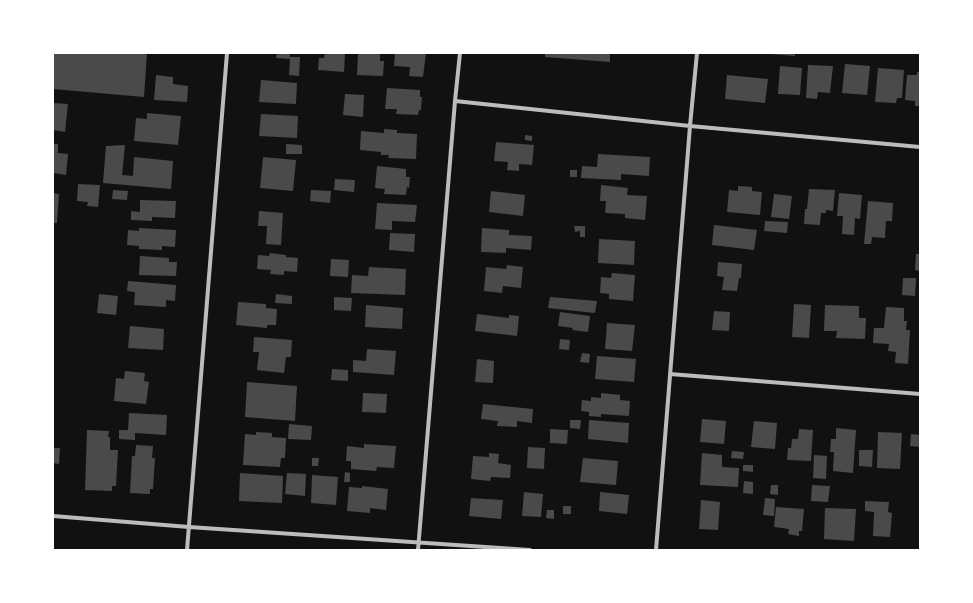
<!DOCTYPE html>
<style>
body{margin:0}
#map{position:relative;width:973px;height:603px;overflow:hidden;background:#111;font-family:Helvetica,sans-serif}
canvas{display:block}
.frame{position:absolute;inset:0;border:54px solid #fff;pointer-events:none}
</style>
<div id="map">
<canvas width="973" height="603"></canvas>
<div class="frame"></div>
</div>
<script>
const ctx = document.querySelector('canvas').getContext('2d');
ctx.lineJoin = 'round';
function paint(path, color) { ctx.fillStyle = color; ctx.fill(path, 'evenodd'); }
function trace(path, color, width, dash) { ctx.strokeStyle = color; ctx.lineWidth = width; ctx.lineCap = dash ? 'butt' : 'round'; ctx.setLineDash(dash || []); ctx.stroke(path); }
const building = new Path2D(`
 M53,53H147L144,97L53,89Z
 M277,53H290V57H300L299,76L289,75L290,59L276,58Z
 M325,53H345L344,72L318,70L319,58H324Z
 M358,53H380V61H384L383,76L357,75Z
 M395,53H426L423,77L409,76L410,67L394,66Z
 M545,53H610V62L545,57Z
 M770,53H795V56L770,54Z
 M845,64L870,66L867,95L842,93Z
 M808,65L833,66L830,93L818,92L817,99L806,98Z
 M780,66L802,68L800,95L778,94Z
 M878,68L904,70L902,98H897L896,103L875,102Z
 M917,72H920V106H915V101L905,100L907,75H917Z
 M156,75L173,77V84L188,86L187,102L154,100Z
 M727,75L768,79L765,103L725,99Z
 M261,80L297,83L296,104L259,102Z
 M387,88L420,90V97H422L421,110H419L418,115L396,114L397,109H385Z
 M345,94L364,95L363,117L343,115Z
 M53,103L68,104L65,132L53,130Z
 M147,113L181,116L178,145L134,141L136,118L147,119Z
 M261,114L298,116L297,138L259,136Z
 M384,129L397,130V133L417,134L416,159L388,158L389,155H381V152L360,150L361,131L384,133Z
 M525,135L532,136V141L525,140Z
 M496,142L534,145L532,165L519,164V171L507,170L508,162L494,161Z
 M53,144H58V153L68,154L66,175L53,173Z
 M286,144L302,145V154H286Z
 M125,145L122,175L133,176L134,157L173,161L171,189L103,183L106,146Z
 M598,154L650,157L649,176L621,174V180L581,178L582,166L597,167Z
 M263,157L296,160L293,191L260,188Z
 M377,166L406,169V177H410L409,188L407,187L406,195L384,194L385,189L375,188Z
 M570,170H577V177H570Z
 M335,179L355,180L354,192L334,190Z
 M78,184L100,185L98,207L87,206L88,202L77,201Z
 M601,185L628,188L627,195L647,196L645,220L625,218V214L605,213L606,201H600Z
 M738,186L752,187V191L762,192L760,215L727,212L729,190L738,191Z
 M809,189L835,190L833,211L826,210V213H821L820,225L804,224L805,209H807Z
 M113,190L128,191L127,200L112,199Z
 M311,190L331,191L330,203L310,201Z
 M491,191L525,195L523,216L489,212Z
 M53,193L59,194L57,223H53Z
 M839,193L862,195L860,219L855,218L854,235L842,234L843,216H837Z
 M774,194L792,196L789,219L771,217Z
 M140,200L176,201L175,218L152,217V221L131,220V211L140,212Z
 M868,201L893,203L892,221H886L885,238L872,237L871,244H864Z
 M377,203L417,205L415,222L392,221V230L375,229Z
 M259,211L283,213L281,245L266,244L267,226H258Z
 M765,221L788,222L787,233L764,231Z
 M714,225L757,230L754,250L712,245Z
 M574,226H585V237H580V231L575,232Z
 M139,228L176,230L175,247L162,246V250L139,249V246L127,245L128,230L139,231Z
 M482,228L509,230V235L532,236L531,250L506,248V253L481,252Z
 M390,233L415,234L414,252L389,250Z
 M599,239L635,241L634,265L598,263Z
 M270,253L286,255V257L298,258L297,272L284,271V275L270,274L271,270L257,269L258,255L269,256Z
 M916,254H920V271L915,270Z
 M140,256L169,258V262H177L176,276L139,275Z
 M331,259L349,260L348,277L330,276Z
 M718,262L742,264L741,278H739L737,291L722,290L724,277L717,276Z
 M507,265L523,267L521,288L503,286L502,293L484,291L486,267L506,269Z
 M369,267L406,269L405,295L351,293L352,275L368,276Z
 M612,273L635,275L633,301L609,299V294L600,293L601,277L611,278Z
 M903,278H916L915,296L902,295Z
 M128,281L176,285L175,301L166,300V307L134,305L135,292L127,291Z
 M99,294L118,296L116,315L97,313Z
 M276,294L292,296V304L275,303Z
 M334,297L352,298L351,311L334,310Z
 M550,297L597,301L595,313L548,308Z
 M238,302L266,304V308L277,309L276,325H267V328L236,325Z
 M794,304L811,305L809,338L792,337Z
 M366,305L403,308L402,329L365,327Z
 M825,305L859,306V318H866L865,339L836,338L837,331H824Z
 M886,307L904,308V321H907L906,330H910L908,364L895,363L896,352L888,351L889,344L873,343L874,328H884Z
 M714,311L730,312L729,331L712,330Z
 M560,312L590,316L588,332L572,330L573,328L558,326Z
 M477,314L509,318V315L519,316L517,336L475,331Z
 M607,323L635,325L632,351L605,349Z
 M130,326L164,329L163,350L128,348Z
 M254,337L292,340L291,357H286L284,373L257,370L259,352H253Z
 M560,339L570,340L569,350L559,349Z
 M367,349L396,351L394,375L353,372V360L366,361Z
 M582,353L590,354L589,363L580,362Z
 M597,356L636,359L634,382L595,379Z
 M477,359L494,361L493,383L475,382Z
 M332,369L348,370V381L331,380Z
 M125,371L145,373L144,381L149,382L146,404L114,401L116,378L124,379Z
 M247,382L297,386L295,421L245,417Z
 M363,393L387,394L386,413L362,412Z
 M601,393L620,395V400L630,401L629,416L601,414V417L589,416V412L581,411L582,400L591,401V397L601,398Z
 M483,404L533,409L532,423L517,421V427L497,426L498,421L481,419Z
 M129,413L167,415L166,435L135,433V440L119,439V430H128Z
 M702,419L726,421L724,444L700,442Z
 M570,420H581L580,429L570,428Z
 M589,420L629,423L628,443L588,439Z
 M754,421L777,423L775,449L751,447Z
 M289,424L312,426L311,440L288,439Z
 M836,428L856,430L853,473L833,471L834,452H830L831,439H836Z
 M550,429L568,430L567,444L550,443Z
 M799,429L813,430L811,461L787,460L788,448H791L792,439H798Z
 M87,430L109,431L108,437H110V450H118L116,486H112V491L85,490Z
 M256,432L272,433V437L286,438L285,458H281L280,467L243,465L245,434L256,435Z
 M878,432L902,433L900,469L877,468Z
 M911,434L920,435V447L910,446Z
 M364,444L396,446L394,468L377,467L376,471L351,469V461H346L347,446L364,448Z
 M136,445L153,446L152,458H155L153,489H150V494L130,493L132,456H135Z
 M528,447L545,448L544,469L527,468Z
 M53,448H60L59,464L53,463Z
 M859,450H873L872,467L859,466Z
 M732,451L744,452L743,459L731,458Z
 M489,453L499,454L498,463L511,465L510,478L491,477L490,481L471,479L473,456L489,457Z
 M702,453L722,455V467L739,468L738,487L700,485Z
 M814,455L827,456L826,479L813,478Z
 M312,458H319L318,466H312Z
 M583,458L618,461L616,485L580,482Z
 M743,465H753V472L743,471Z
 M345,472L350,473V482H344Z
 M240,473L283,476L282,503L239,501Z
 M287,473L306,474L305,496L285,494Z
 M312,475L338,477L336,505L311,503Z
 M744,481L753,482V494L743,493Z
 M771,485H778V495L770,494Z
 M812,485L830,486L828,502L811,501Z
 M362,486L388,489L386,510L370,508V513L347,511L349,487L362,488Z
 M524,492L543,494L541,517L522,516Z
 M600,492L629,495L627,514L599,511Z
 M471,498L503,500L501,519L469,516Z
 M765,498L775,499L774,516L763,515Z
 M701,500L720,502L718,530L699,529Z
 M865,501L889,502L888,512L892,513L890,537L873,536L874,512L865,511Z
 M563,506H571V514H563Z
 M776,507L804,509L802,531H799V536L788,534L789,529L774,527Z
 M825,508L856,509L854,541L824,539Z
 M547,510H554V519L546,518Z`);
const minor = new Path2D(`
 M455,101L690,126L920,147
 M670,374L920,394
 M53,516L189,527L530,550
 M187,550L227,53
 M418,550L455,101L460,53
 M656,550L690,126L697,53`);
paint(building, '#4a4a4a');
trace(minor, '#bcbcbc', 4);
</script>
